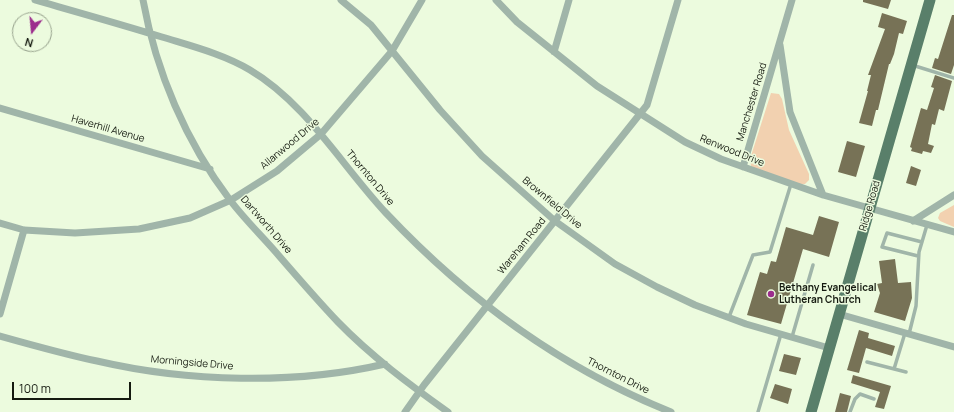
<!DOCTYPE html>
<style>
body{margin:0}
#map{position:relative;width:954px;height:412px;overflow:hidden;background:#ecfbde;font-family:Manrope,sans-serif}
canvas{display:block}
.north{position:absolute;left:12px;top:12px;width:40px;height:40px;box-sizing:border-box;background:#ecfbde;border:1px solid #96a18c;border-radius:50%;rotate:196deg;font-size:11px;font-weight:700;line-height:16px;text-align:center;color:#151a10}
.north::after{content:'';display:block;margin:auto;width:14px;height:18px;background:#9c2d8d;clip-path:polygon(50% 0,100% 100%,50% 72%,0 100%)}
.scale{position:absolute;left:12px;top:382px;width:119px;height:18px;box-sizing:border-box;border:2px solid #151a10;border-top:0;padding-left:5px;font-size:12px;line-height:14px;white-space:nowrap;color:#151a10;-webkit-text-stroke:3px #ecfbde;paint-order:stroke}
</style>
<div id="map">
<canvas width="954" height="412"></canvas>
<div class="north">N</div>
<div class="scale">100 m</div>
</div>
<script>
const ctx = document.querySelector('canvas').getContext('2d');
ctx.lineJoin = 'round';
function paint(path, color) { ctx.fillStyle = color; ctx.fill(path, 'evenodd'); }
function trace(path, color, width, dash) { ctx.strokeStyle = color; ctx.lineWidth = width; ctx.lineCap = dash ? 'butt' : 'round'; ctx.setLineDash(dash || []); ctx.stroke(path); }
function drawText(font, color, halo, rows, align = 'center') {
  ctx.font = font + ' Manrope,sans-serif'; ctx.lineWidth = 3; ctx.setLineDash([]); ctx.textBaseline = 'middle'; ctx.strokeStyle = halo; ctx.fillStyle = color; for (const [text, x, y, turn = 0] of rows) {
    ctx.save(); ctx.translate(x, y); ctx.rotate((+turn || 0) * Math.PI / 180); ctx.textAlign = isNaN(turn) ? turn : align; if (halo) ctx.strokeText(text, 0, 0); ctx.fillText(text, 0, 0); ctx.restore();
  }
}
const green = new Path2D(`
 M771,93L779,94L782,99L789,130L809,174V180L805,184H799L760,171L751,166L750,159Z
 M954,205V227L940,221L938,218L940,213Z`);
const building = new Path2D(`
 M863,0H891L888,9L863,2Z
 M882,13L907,21L903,34L899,33L894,54L890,64H889L878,110H876L872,126L859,123L868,91H867L871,75H868L885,29L878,27Z
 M952,15H954V65L951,74L932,68L935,58L938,59Z
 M935,75L952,81L944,111L939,109L935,125L932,124L928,144L934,146L931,153L923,151L922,154L911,151L912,148L910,147L921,108L927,110L934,88L931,87Z
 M847,141L865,146L856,177L838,172Z
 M911,166L921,170L916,186L906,183Z
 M819,216L839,222L829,257L803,249L781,324L747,315L760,272L767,274L771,261L776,262L786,227L813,235Z
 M895,259L898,283L911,282L912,298L905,321L874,312L880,293L877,284L882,283L879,261Z
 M859,330L869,333L868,338L895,346L892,356L866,348L859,373L847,370Z
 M784,354L801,358L796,375L779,371Z
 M853,375L891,386L884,409L875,407L880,392L851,383Z
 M775,384L792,389L788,404L770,398Z
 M840,393L851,396L847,412H835Z`);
const service = new Path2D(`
 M912,65L954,78
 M918,256L882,247L887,233L922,242
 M729,317L753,255L770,252L791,184
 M909,334L916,306L919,252L927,225
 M792,337L813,265
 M867,362L906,372
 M894,369L905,333
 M758,412L781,334
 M850,412L855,399L860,394L874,399`);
const minor = new Path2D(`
 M35,0C77,12 120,24 162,37C191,46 223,54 250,70C306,103 342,166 386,213C467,299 561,368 671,412
 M143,0C156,72 186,142 230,200C245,220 264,238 280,257C299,279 318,301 338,322C371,356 410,385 448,412
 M341,0L371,25L440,110L482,156L555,221L615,264L657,287L695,305L746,324L829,348
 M496,0L517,22L597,86L685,142L721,159L823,195L954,232
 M780,45L790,112L823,195
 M554,52L569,0
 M0,108L210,169
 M743,167L792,0
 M913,221L954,195
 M0,223L24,230L75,233L139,229L190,218L231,200L277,171L321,134L392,51L422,0
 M0,314L24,230
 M839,314L954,347
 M0,336C32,345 64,354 97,361C187,382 295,385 385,364
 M405,412L424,385L647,105L678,0`);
const primary = new Path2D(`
 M811,412L930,0`);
const markers = [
 [771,294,4,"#9c2d8d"]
];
const streetNames = [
 ["Manchester Road",752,102,-73],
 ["Haverhill Avenue",108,129,16],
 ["Allanwood Drive",290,144,-40],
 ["Renwood Drive",732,151,22],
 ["Thornton Drive",370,178,50],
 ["Brownfield Drive",552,203,40],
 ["Ridge Road",870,206,-74],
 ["Dartworth Drive",266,225,49],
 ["Wareham Road",522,246,-51],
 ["Morningside Drive",192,363,5],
 ["Thornton Drive",618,376,27]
];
const poiNames = [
 ["Bethany Evangelical",779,288],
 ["Lutheran Church",779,300]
];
paint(green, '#f2d1b0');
paint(building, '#777256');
trace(service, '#a0b5a9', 3.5);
trace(minor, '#a0b5a9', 7);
trace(primary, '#597f6a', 11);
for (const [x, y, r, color] of markers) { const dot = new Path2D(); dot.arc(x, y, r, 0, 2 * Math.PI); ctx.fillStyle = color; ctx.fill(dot); trace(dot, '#ecfbde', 1.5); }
drawText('10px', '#151a10', '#ecfbde', streetNames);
drawText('bold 10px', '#151a10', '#ecfbde', poiNames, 'left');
</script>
